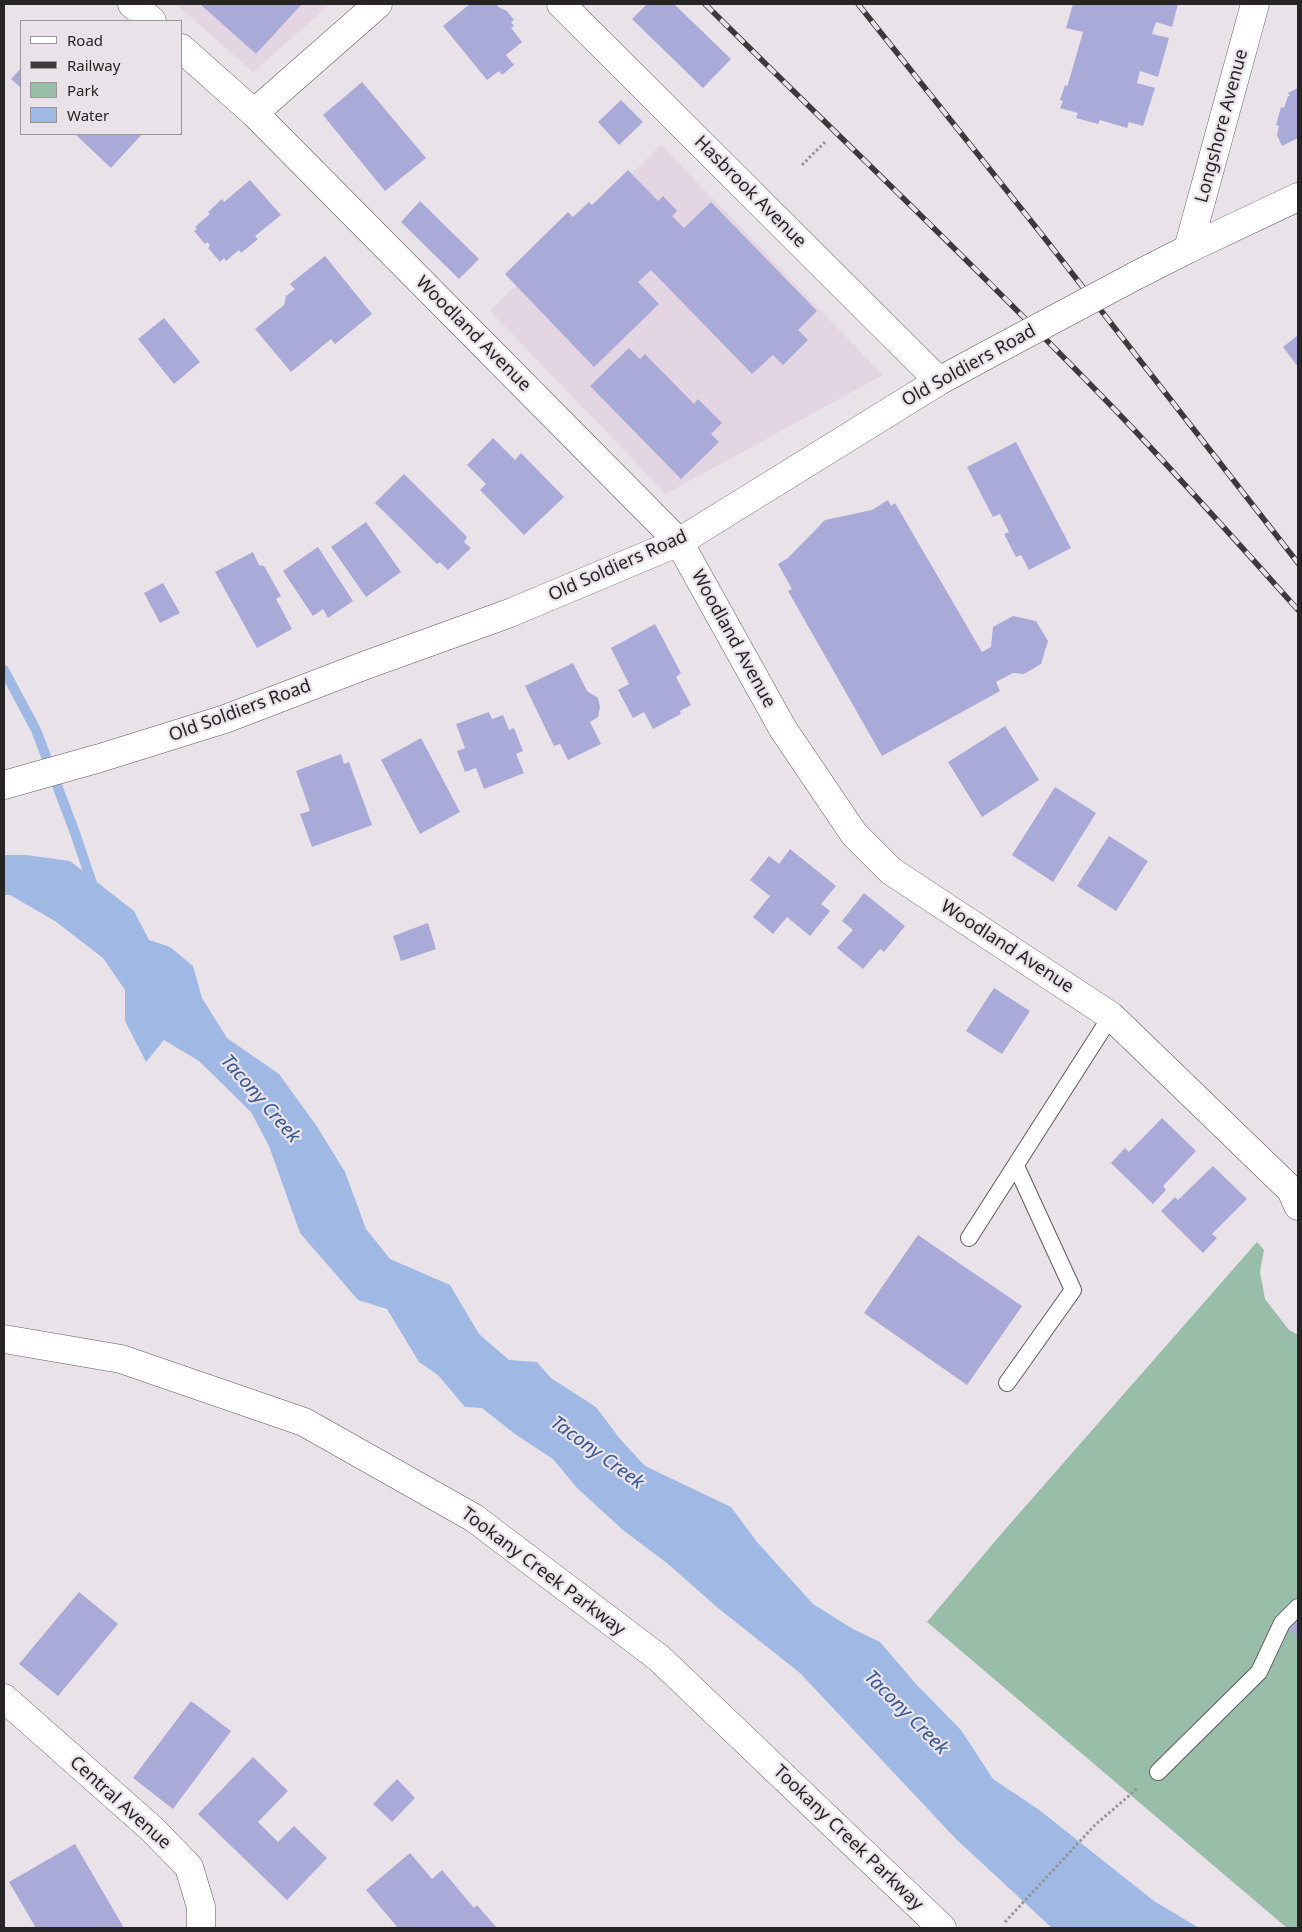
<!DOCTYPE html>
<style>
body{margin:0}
#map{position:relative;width:1302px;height:1932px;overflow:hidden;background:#e9e2e9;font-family:"Noto Sans",sans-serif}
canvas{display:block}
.frame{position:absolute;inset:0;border:5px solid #272426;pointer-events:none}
.legend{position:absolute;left:20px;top:20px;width:162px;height:115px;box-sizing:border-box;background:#e9e2e9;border:1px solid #9b969b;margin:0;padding:6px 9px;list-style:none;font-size:15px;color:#272426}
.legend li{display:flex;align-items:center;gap:10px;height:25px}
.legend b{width:25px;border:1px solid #9b969b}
</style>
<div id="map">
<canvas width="1302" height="1932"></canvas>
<div class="frame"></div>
<ul class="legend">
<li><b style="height:6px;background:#fff"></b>Road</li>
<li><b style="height:6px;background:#3c393b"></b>Railway</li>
<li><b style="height:14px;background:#98bda8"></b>Park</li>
<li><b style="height:14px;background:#9fb9e4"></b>Water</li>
</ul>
</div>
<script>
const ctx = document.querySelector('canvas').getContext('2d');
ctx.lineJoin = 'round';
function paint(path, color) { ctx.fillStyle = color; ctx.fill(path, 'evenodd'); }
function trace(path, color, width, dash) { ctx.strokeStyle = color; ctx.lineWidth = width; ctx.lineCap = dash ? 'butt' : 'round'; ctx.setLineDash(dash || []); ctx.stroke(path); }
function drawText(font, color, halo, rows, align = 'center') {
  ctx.font = font + ' "Noto Sans",sans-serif'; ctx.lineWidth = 4.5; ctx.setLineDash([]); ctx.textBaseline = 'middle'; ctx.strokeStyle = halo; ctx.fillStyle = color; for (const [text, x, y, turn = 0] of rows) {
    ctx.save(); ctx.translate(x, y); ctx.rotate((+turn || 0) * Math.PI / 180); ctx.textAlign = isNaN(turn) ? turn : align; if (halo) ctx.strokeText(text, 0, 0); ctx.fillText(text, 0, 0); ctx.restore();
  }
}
const built = new Path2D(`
 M176,4H330L253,72Z
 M661,145L883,375L666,494L490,311Z`);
const green = new Path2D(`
 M1257,1242L1264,1250L1260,1272L1265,1299L1289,1330L1298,1335V1928H1287L927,1622L1002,1533Z`);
const water = new Path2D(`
 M4,855H26L70,861L134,911L149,940L170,947L193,966L202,998L227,1038L279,1074L316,1125L345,1172L366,1229L390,1259L450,1285L479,1334L509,1360L537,1362L551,1378L596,1407L620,1439L645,1466L731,1507L757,1542L813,1604L853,1629L880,1642L916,1684L961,1730L993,1779L1038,1809L1154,1901L1199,1928H1052L956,1839L800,1673L718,1608L668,1564L623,1530L577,1488L553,1459L515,1434L482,1408L465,1407L438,1375L419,1362L387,1309L358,1300L300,1233L269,1146L251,1112L199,1061L164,1040L146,1062L125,1021V990L103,958L55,921L10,895H4Z`);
const stream = new Path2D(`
 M4,670L36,730L75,833L94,889`);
const building = new Path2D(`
 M200,4H302L256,54Z
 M470,4H497L498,7L507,11L514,20L511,22L514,26L511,28L522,42L506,55L514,65L502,75L499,71L487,80L443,26Z
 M647,4H674L731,59L703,88L632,19Z
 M1073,4H1178L1172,27L1156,22L1152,34L1169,38L1158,77L1140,71L1137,83L1155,88L1143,126L1129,122L1127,128L1100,120L1098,124L1076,118L1078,113L1060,108L1063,101L1060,100L1065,85L1067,86L1068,84L1083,32L1066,28Z
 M21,68V88L11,79Z
 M362,82L426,158L385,191L323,115Z
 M1298,88V138L1282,146L1277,135L1279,126L1276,125L1281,107L1284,108L1288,96H1290L1288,93Z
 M621,100L643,122L619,145L598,122Z
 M75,134H142L111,168Z
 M628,170L658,201L663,196L677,211L672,216L684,228L711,202L817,311L798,330L808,340L783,365L773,355L752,374L651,270L638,282L659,304L594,367L505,274L568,212L573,217L589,202L592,205Z
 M250,180L281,215L255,236L258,239L241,253L239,250L226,261L224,258L220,262L208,248L210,246L209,244L207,242L205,244L194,231L197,229L195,227L210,214L208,212L222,199L224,202Z
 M420,201L479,259L459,279L401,222Z
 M325,256L372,314L335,344L331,339L291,372L255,329L284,305L286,296L295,289L290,284Z
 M164,318L200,362L174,384L138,339Z
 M1298,335V367L1283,347Z
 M629,348L640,359L645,354L694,404L698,399L722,423L711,434L719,442L681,479L590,386Z
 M493,438L515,460L521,453L564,497L524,535L480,490L486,484L467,465Z
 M1016,442L1071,548L1029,570L1021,555L1016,557L1004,534L1009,532L1000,514L993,517L967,467Z
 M404,474L467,537L464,542L471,548L448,570L440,562L437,564L375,503Z
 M888,500L891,506L895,503L982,652L991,647L993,627L1013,616L1036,621L1048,641L1041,664L1024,674L1013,673L996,682L1000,691L882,756L788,591L792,589L778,564L788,558L825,520L872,510Z
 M366,522L401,572L366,597L331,547Z
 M318,547L353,601L328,618L323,609L313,616L283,571Z
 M253,552L259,565L264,566L281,596L276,599L292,629L257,648L215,572Z
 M163,583L180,613L160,623L144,593Z
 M655,624L681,673L676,677L691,705L680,711L681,714L653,729L644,712L633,718L618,690L629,684L611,648Z
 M573,663L587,691L598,698L600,707L598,717L590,722L601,744L568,760L560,744L554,746L525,686Z
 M489,712L492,719L503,715L509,730L514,728L523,751L516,754L524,773L484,789L476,768L465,772L457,751L465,748L456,724Z
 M1005,726L1039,780L982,817L948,762Z
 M421,738L460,812L420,834L381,760Z
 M341,754L344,764L349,762L372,825L312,847L300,814L310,811L296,771Z
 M1055,787L1096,813L1053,882L1012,855Z
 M1109,836L1148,861L1116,911L1077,886Z
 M790,849L836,886L821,904L830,911L810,936L787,917L773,934L753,917L770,896L750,880L769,856L779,864Z
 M864,893L905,926L884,952L880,949L863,969L837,948L853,930L842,921Z
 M428,923L436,949L401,961L393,936Z
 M994,988L1030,1011L1002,1054L966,1031Z
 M1162,1118L1196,1151L1163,1186L1166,1190L1153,1204L1111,1163L1125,1148L1129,1152Z
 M1213,1166L1247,1199L1212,1234L1217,1238L1203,1253L1161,1211L1175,1197L1178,1200Z
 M918,1235L1022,1306L967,1385L864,1313Z
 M79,1592L118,1624L58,1696L19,1664Z
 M1298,1620V1638L1289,1628Z
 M191,1701L231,1731L173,1809L133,1778Z
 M253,1757L288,1791L258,1822L278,1842L294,1826L327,1858L287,1900L198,1814Z
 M397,1779L415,1798L392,1822L373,1804Z
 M75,1844L124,1928H36L9,1882Z
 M410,1853L432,1879L442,1870L474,1908L477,1905L497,1928H398L366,1890Z`);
const path = new Path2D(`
 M802,165L825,142
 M1005,1922L1095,1825L1138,1788`);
const lane = new Path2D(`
 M969,1238L1111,1016
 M1007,1383L1073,1290L1016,1166
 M1158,1772L1259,1672L1282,1623L1298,1607`);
const street = new Path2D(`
 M132,4L152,21
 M561,4L939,381
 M181,48L254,113L679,542L783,729L854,834L891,871L1111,1016L1291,1190L1298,1206
 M254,113L378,4
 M1188,249L1255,4
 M4,1698L152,1829L189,1867L201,1907V1928`);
const secondary = new Path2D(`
 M1135,276L1188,249L1298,197
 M4,785L100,758L225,719L366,665L510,613L679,542L939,381L987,355
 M4,1339L121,1359L304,1422L474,1518L659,1658L942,1928`);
const rail = new Path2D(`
 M705,4C843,141 985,275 1120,415C1181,479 1239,544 1298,610
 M858,4L1043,236L1298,563`);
const secondaryBridge = new Path2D(`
 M987,355L1135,276`);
const streetNames = [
 ["Longshore Avenue",1222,126,-75],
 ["Hasbrook Avenue",750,192,45],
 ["Woodland Avenue",473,334,45],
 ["Old Soldiers Road",969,366,-29],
 ["Old Soldiers Road",618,566,-24],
 ["Woodland Avenue",733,639,61],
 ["Old Soldiers Road",240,711,-20],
 ["Woodland Avenue",1007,947,33],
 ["Tookany Creek Parkway",543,1572,37],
 ["Central Avenue",120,1803,42],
 ["Tookany Creek Parkway",848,1838,44]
];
const waterNames = [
 ["Tacony Creek",260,1099,49],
 ["Tacony Creek",597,1453,36],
 ["Tacony Creek",906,1713,45]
];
paint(built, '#e3d6e2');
paint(green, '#98bda8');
paint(water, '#9fb9e4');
trace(stream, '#9fb9e4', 10);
paint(building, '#aaaad9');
trace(lane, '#605a60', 18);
trace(street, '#605a60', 29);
trace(secondary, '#605a60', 29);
trace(path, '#989398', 3, [2.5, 2.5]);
trace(lane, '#fff', 16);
trace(street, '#fff', 28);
trace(secondary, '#fff', 28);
trace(rail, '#3c393b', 5.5);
trace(rail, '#e9e2e9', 4, [11]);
trace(secondaryBridge, '#605a60', 29, []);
trace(secondaryBridge, '#fff', 28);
drawText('18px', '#272426', '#e9e2e9', streetNames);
drawText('italic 19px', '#37578e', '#e9e2e9', waterNames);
</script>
